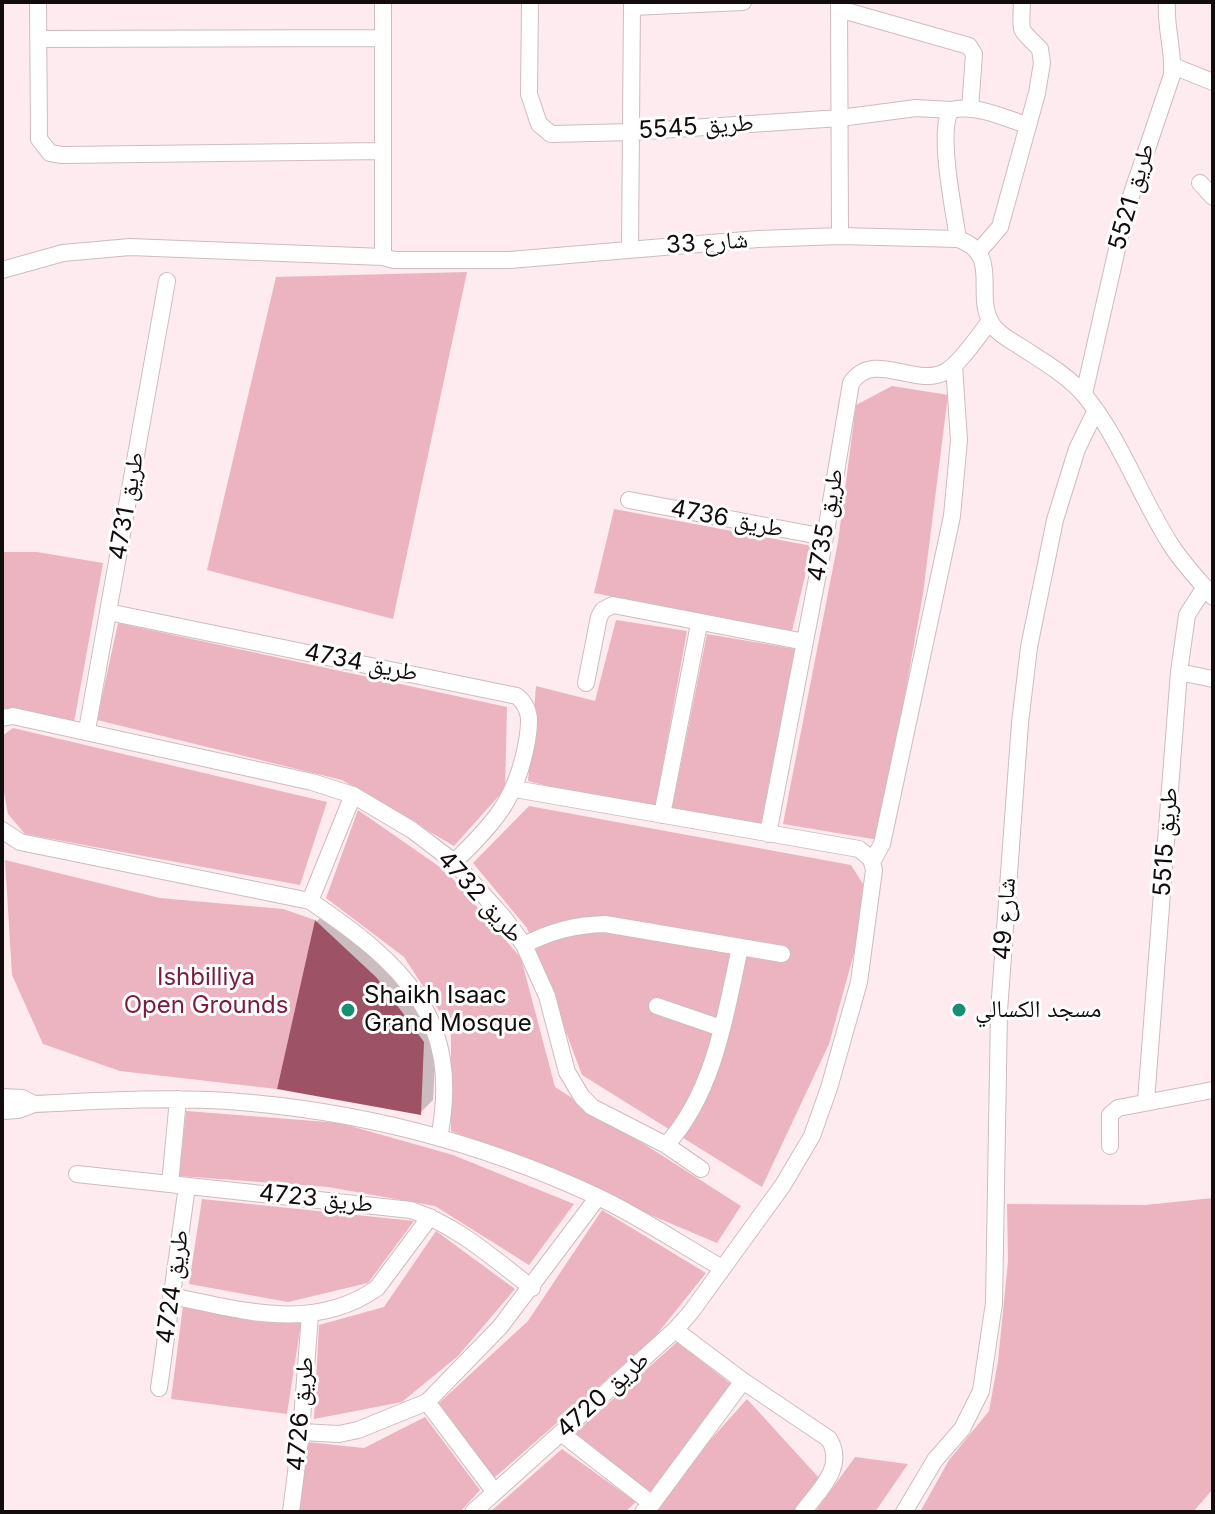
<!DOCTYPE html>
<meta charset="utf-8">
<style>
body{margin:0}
#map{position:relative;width:1215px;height:1514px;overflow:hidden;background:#feebef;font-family:Inter,sans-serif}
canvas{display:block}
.frame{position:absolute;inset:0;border:4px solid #120c0d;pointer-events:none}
</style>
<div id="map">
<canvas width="1215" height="1514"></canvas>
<div class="frame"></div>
</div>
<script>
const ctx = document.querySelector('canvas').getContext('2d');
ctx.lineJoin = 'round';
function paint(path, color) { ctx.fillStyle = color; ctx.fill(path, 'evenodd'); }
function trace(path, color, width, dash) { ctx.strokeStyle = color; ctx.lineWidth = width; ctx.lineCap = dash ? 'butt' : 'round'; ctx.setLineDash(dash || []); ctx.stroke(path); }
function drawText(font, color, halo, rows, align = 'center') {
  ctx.font = font + ' Inter,"Noto Naskh Arabic",sans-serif'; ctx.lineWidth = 6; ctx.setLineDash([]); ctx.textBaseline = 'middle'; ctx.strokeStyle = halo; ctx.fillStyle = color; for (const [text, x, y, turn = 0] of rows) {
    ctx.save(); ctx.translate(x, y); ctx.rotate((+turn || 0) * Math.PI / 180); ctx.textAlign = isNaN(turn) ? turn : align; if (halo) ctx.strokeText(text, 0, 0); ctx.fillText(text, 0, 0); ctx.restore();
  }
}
const green = new Path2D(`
 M467,272L393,619L207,570L276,277Z
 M892,386L948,395L923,594L879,840L783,824L838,542L856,405Z
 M614,509L812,546L792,631L594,593Z
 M2,552H37L103,563L73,728L2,710Z
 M616,620L687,631L654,814L528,781L536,686L595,701Z
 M118,623L507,707L505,789L454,846L342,780L97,720Z
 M707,634L795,649L761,824L672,809Z
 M13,728L327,802L300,885L25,834L8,814L2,782V736Z
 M529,806L851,865L870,895L829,1044L762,1187L582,1075L527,928L473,863Z
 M358,810L447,872L521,958L555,1087L741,1206L717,1243L451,1131V1029L404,957L326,898Z
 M5,860L160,898L283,909L315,920L277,1089L120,1071L43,1044L12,975Z
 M186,1111L340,1123L453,1155L574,1204L529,1265L435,1206L328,1187L179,1176Z
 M1213,1198V1489L1193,1512H920L949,1460L989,1411L998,1361L1008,1261L1007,1204L1145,1205Z
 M202,1199L414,1221L368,1283L288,1302L189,1284Z
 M602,1210L706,1273L654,1338L494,1478L439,1403L528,1321Z
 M436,1231L515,1289L458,1356L402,1402L314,1419L319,1325L384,1307Z
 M183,1306L254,1321L301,1323L287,1414L171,1399Z
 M677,1342L731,1384L657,1497L574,1434Z
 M747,1399L820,1479L794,1512H646Z
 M425,1417L480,1490L460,1512H299L307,1442L364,1448Z
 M562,1449L636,1502L625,1512H490Z
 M855,1457L908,1464L875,1512H815Z`);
const shadow = new Path2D(`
 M329,909L390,966L437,1029L433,1100L420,1113L280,1088L317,921Z`);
const building = new Path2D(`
 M315,920L377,978L424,1042L421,1115L277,1089Z`);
const minor = new Path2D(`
 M38,2L39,139L50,153L62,155L383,151
 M530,2L529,94L539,124L551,134L631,132L840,118L916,108L951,110
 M839,2L840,236
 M632,7L743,2
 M839,9L969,46L974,54L970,109
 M38,39L383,38
 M1173,66L1213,82
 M1200,183L1213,197
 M958,239C954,211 937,130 951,110C976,104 1004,118 1027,125
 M630,248L632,2
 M979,251L1000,227L1037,93L1042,63L1040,49C1018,26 1021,36 1022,2
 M383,257V2
 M2,270L63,253L130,247L383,257L394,260H510L758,239L840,236L958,239C1004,255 971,297 994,327C1000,335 1010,340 1018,345C1042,361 1068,375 1086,397C1122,442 1140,497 1171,545C1183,564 1199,580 1213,597
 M1084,394L1125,214L1172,75C1174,51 1165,27 1167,2
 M629,500L825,537
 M108,612L517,696C532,709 530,722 527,741C517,798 495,823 454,862
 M1179,672L1213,679
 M586,683L599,617L603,610L613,605L805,642
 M2,718L13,716L312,782L353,795L412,830L454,862L504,918L524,945L547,996L567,1072L582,1097L592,1107L666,1145L701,1169
 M87,730L167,281
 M662,815L699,624
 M2,830L20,842L310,901C402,963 463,1018 439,1138
 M768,834L825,537L851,383C874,349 915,388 945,372C960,364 979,335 990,321
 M872,862L882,844L952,516L959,440L954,365
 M310,901L353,795
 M524,945C551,931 575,925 605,924L782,954
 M657,1006L721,1028
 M2,1097L22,1098L34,1104
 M1146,1101L1179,672L1187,615L1205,587
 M2,1111L18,1110L34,1104C99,1101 163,1097 228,1101C355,1110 480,1142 596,1196C639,1216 680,1244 722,1268
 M666,1145C714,1093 726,1014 740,947
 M1110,1146V1115L1118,1108L1213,1090
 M77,1174L411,1210C458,1226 493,1258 532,1288
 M170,1184L178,1099
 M171,1296C241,1310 313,1333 377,1288L430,1217
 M675,1330L743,1381L829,1439C846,1467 819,1490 803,1512
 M159,1388L187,1186
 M427,1402L494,1491
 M301,1432L339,1434L358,1430L427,1402L500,1327L598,1197
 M561,1433L652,1504
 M291,1512L301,1432L310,1315
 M473,1512L675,1330L691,1312L783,1185L812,1136L829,1088L859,982L874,870L871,859L859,849L515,789
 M643,1512L652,1504L743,1381
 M904,1512L935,1460L962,1429L981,1391L994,1303L999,1011L1020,723L1029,647L1055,520L1077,449L1096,410`);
const markers = [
 [348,1010,8,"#168f73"],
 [959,1010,8,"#168f73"]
];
const streetNames = [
 ["طريق 5545",696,127,-4],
 ["طريق 5521",1132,197,-74],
 ["شارع 33",707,243,-4],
 ["طريق 4731",127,506,-80],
 ["طريق 4736",727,519,11],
 ["طريق 4735",826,525,-80],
 ["طريق 4734",361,663,11],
 ["طريق 5515",1166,842,-86],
 ["طريق 4732",480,897,48],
 ["شارع 49",1005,919,-86],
 ["طريق 4723",316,1199,6],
 ["طريق 4724",173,1287,-82],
 ["طريق 4720",603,1395,-42],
 ["طريق 4726",301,1414,-85]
];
const parkNames = [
 ["Ishbilliya",206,978],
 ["Open Grounds",206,1006]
];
const poiNames = [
 ["Shaikh Isaac",364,996],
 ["Grand Mosque",364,1024],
 ["مسجد الكسالي",975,1010]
];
paint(green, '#ebb4c0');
paint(shadow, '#0003');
paint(building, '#9d5266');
trace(minor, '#cdbcbf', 18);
trace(minor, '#fff', 16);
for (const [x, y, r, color] of markers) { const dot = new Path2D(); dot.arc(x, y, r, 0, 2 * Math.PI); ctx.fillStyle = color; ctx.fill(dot); trace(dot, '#fefefe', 3); }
drawText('24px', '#120c0d', '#fefefe', streetNames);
drawText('24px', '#7b1b3e', '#fefefe', parkNames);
drawText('24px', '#120c0d', '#fefefe', poiNames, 'left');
</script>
